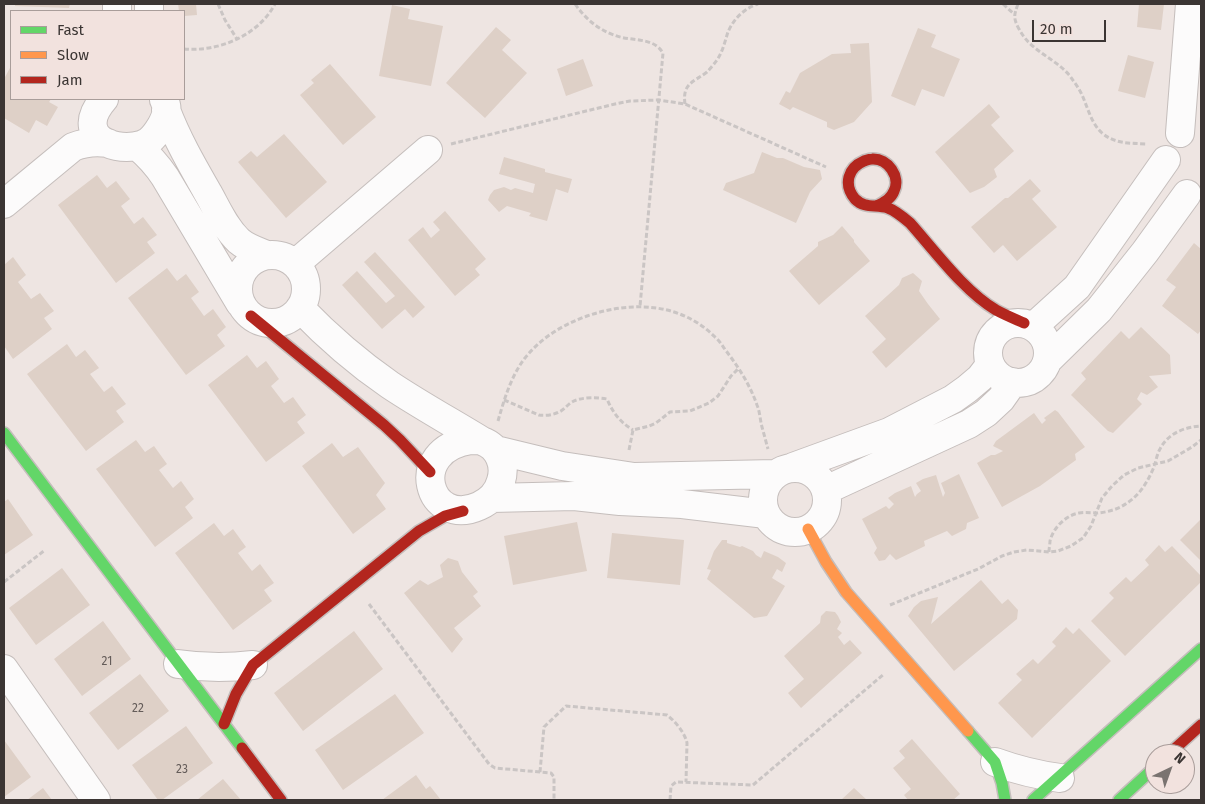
<!DOCTYPE html>
<style>
body{margin:0}
#map{position:relative;width:1205px;height:804px;overflow:hidden;background:#eee5e2;font-family:"Fira Sans",sans-serif}
canvas{display:block}
.frame{position:absolute;inset:0;border:5px solid #3b3533;pointer-events:none}
.legend{position:absolute;left:10px;top:10px;width:175px;height:90px;box-sizing:border-box;background:#f2e2de;border:1px solid #a99d9a;margin:0;padding:6px 9px;list-style:none;font-size:15px;color:#3b3533}
.legend li{display:flex;align-items:center;gap:10px;height:25px}
.legend b{width:25px;border:1px solid #a99d9a}
.north{position:absolute;left:1145px;top:744px;width:50px;height:50px;box-sizing:border-box;background:#f2e2de;border:1px solid #a99d9a;border-radius:50%;rotate:42deg;font-size:14px;font-weight:700;line-height:20px;text-align:center;color:#3b3533}
.north::after{content:'';display:block;margin:auto;width:18px;height:22px;background:#7a7370;clip-path:polygon(50% 0,100% 100%,50% 72%,0 100%)}
.scale{position:absolute;left:1032px;top:20px;width:74px;height:22px;box-sizing:border-box;border:2px solid #3b3533;border-top:0;padding-left:6px;font-size:15px;line-height:18px;white-space:nowrap;color:#3b3533;-webkit-text-stroke:4px #f2e2de;paint-order:stroke}
</style>
<div id="map">
<canvas width="1205" height="804"></canvas>
<div class="frame"></div>
<ul class="legend">
<li><b style="height:6px;background:#63d668"></b>Fast</li>
<li><b style="height:6px;background:#ff974d"></b>Slow</li>
<li><b style="height:6px;background:#b3261e"></b>Jam</li>
</ul>
<div class="north">N</div>
<div class="scale">20 m</div>
</div>
<script>
const ctx = document.querySelector('canvas').getContext('2d');
ctx.lineJoin = 'round';
function paint(path, color) { ctx.fillStyle = color; ctx.fill(path, 'evenodd'); }
function trace(path, color, width, dash) { ctx.strokeStyle = color; ctx.lineWidth = width; ctx.lineCap = dash ? 'butt' : 'round'; ctx.setLineDash(dash || []); ctx.stroke(path); }
function drawText(font, color, halo, rows, align = 'center') {
  ctx.font = font + ' "Fira Sans",sans-serif'; ctx.lineWidth = 5; ctx.setLineDash([]); ctx.textBaseline = 'middle'; ctx.strokeStyle = halo; ctx.fillStyle = color; for (const [text, x, y, turn = 0] of rows) {
    ctx.save(); ctx.translate(x, y); ctx.rotate((+turn || 0) * Math.PI / 180); ctx.textAlign = isNaN(turn) ? turn : align; if (halo) ctx.strokeText(text, 0, 0); ctx.fillText(text, 0, 0); ctx.restore();
  }
}
const building = new Path2D(`
 M15,4H70L69,8L15,6Z
 M178,4H196L197,15L184,16V11H179Z
 M1139,4H1164L1161,30L1137,27Z
 M392,5L410,9L408,19L443,26L431,86L379,76Z
 M496,27L511,40L502,50L527,73L485,118L446,83Z
 M918,28L936,35L931,47L960,59L944,97L922,89L915,106L891,96Z
 M869,43L872,102L854,122L834,130L827,127V122L793,107L790,110L779,104L786,91L790,93L800,73L832,54L851,53L850,44Z
 M1128,55L1154,62L1145,98L1118,91Z
 M583,59L593,86L566,96L557,69Z
 M330,64L376,117L343,145L300,95L314,83L311,80Z
 M11,66V99H51L49,102L58,107L47,126L36,120L29,133L4,118V79Z
 M989,104L1000,117L991,125L1014,151L994,169L997,177L984,187L970,193L935,152Z
 M284,134L327,182L286,218L238,162L251,151L257,157Z
 M762,152L777,158H783L804,167L820,170L822,179L810,192L796,223L723,190L726,183L754,173Z
 M504,157L545,169V172L572,179L568,193L556,189L547,221L529,216L531,213L507,206L499,212L488,200L490,195L494,190L504,187L511,190L515,188L533,193L535,184L499,174Z
 M97,175L107,188L116,181L130,199L121,206L134,224L143,217L157,235L147,242L155,253L116,283L58,205Z
 M1030,179L1041,191L1032,199L1057,227L1017,261L1003,245L994,253L971,227L1005,198H1008Z
 M445,211L486,259L475,269L480,275L455,296L408,240L423,227L431,238L440,230L433,222Z
 M842,226L854,240V242L870,261L819,305L789,271L818,246V242L833,235Z
 M1194,243L1201,249V330L1198,334L1162,306L1176,287L1166,280Z
 M375,252L425,307L413,318L405,309L382,329L342,285L357,271L386,303L395,296L364,262Z
 M13,257L26,275L18,282L31,299L40,293L54,311L44,318L52,329L13,359L4,346V265Z
 M167,268L177,281L186,274L199,292L191,298L204,316L213,309L226,327L217,335L225,346L186,375L128,298Z
 M913,273L922,281L919,291L928,304L940,319L886,368L872,352L886,339L865,316L899,285L902,278Z
 M1141,327L1170,355L1171,374L1149,376L1158,387L1147,395L1141,392L1137,399L1142,404L1113,433L1108,431L1071,395L1086,379L1081,373L1121,331L1129,339Z
 M67,344L76,357L85,350L99,368L90,374L104,392L112,386L126,404L116,411L124,422L86,451L27,374Z
 M247,355L257,368L266,361L279,379L271,386L284,403L293,397L306,415L297,422L305,433L266,462L208,385Z
 M1055,410L1058,412L1085,447L1075,454L1076,460L1040,486L1002,507L977,463L991,455H995L1003,451L993,446L996,441L1034,413L1042,424L1046,420L1044,418Z
 M136,440L145,452L154,446L167,464L159,470L173,488L181,481L194,499L185,507L193,518L155,547L96,469Z
 M332,443L343,457L358,447L385,483L376,495L386,509L353,534L302,466Z
 M959,474L979,518L967,523L966,529L952,536L947,531L924,541L925,546L896,560L890,554L885,560L879,561L874,553L877,548L862,519L886,506L889,509L894,504L888,498L895,493L911,486L915,497L917,494L921,491L916,483L923,479L936,475L943,497L945,493L941,483Z
 M8,499L33,535L4,555V502Z
 M1201,519V561L1180,540Z
 M577,522L587,571L513,585L504,536Z
 M214,523L224,536L233,529L246,547L238,553L252,571L260,564L274,583L264,590L272,601L233,630L175,553Z
 M612,533L684,540L680,585L607,578Z
 M722,540H727V543L740,547L742,546L753,551L756,555L761,558L764,551L778,557L786,563L782,572L777,569L772,578L785,586L767,616L754,618L707,579L711,570L707,569L714,551Z
 M1159,545L1165,552L1172,546L1201,576V582L1125,656L1091,621L1114,598L1109,593L1126,577L1131,582L1149,565L1145,560Z
 M448,558L458,561L462,572L478,592L473,596L481,606L454,628L463,639L452,653L404,593L420,580L428,585L443,577L440,565Z
 M62,568L90,605L36,645L9,608Z
 M981,580L1002,604L1008,599L1018,610L1017,619L954,671L908,616L914,607L921,601L938,597L931,624Z
 M826,611L835,612L838,616L841,622L837,629L842,633L838,637L844,645L850,640L862,653L801,708L788,693L804,679L784,656L820,623L821,616Z
 M103,621L131,659L82,696L54,659Z
 M1066,627L1073,634L1079,628L1111,661L1032,738L998,703L1022,680L1016,674L1033,659L1038,664L1056,646L1052,642Z
 M354,631L383,669L303,731L274,693Z
 M140,674L169,711L118,750L89,713Z
 M395,694L424,733L343,790L315,750Z
 M186,726L213,763L162,800H158L132,765Z
 M912,739L960,794L953,800H908L904,795L911,789L893,768L905,758L899,751Z
 M4,740L31,777L4,797Z
 M416,775L426,789L430,786L441,800H382Z
 M223,779L241,800H197Z
 M43,788L52,800H27Z
 M854,788L867,800H841Z`);
const path = new Path2D(`
 M218,4L225,20L237,39
 M575,4C585,18 597,29 614,35C630,42 653,36 663,53L640,306
 M1003,4L1014,14
 M1018,4C1014,15 1013,18 1019,29C1031,52 1054,57 1070,76C1074,82 1079,88 1082,95C1088,108 1091,123 1102,133C1115,144 1129,143 1146,144
 M184,49C218,52 258,36 275,4
 M685,104C682,83 694,82 707,72C710,69 714,64 717,60C723,51 725,41 728,32C734,18 745,8 758,4
 M451,144L615,104L630,101L659,100L685,104L826,167
 M504,400L539,415C545,416 553,415 559,412C564,410 567,405 572,402C581,397 596,397 607,399C613,413 620,422 633,430
 M498,421C504,400 511,376 525,358C541,338 562,325 587,316C631,301 680,302 715,337C720,341 723,347 727,352C739,368 750,385 757,405C760,412 760,420 762,427C764,434 766,442 768,449
 M629,450L633,430L649,426L656,423L670,412L690,411L709,403L718,396L731,376L739,368
 M1049,552C1049,548 1050,544 1050,541C1053,528 1066,515 1079,513C1086,512 1092,513 1098,513C1108,512 1119,509 1127,503C1140,495 1148,481 1154,467C1156,461 1157,454 1160,449C1168,433 1185,427 1201,426
 M4,582L45,550
 M369,604L489,764L495,768L551,773L554,777V800
 M890,605L978,569L1002,556L1014,552L1027,550L1049,552L1058,551L1071,546L1083,538L1091,526L1102,498L1112,486L1124,475L1138,468L1168,461L1192,447L1201,440
 M540,772L544,727L566,706L667,715C675,721 685,733 687,743L686,782
 M670,800L671,786L676,782L753,785L884,674`);
const street = new Path2D(`
 M149,4V11
 M117,11V4
 M104,99C98,106 91,117 93,127C96,148 134,152 149,141C154,137 158,131 161,126C166,117 169,109 164,100
 M166,110C177,139 192,165 208,193C217,209 225,228 239,241C247,248 257,251 267,255
 M1180,133L1190,4
 M137,146C148,155 157,165 165,177L240,303
 M4,204L73,147C85,142 95,141 108,143
 M238 289a34 34 0 1 1 68 0a34 34 0 1 1-68 0Z
 M295,264L428,150
 M300,308C327,336 358,363 390,385C420,405 451,422 482,441
 M988 353a30 30 0 1 1 60 0a30 30 0 1 1-60 0Z
 M1033,327L1077,287L1166,160
 M1047,361L1099,310L1145,252L1187,194
 M471,440C474,440 479,440 482,441C499,447 506,465 501,481C498,493 490,501 479,506C428,529 405,450 471,440Z
 M496,450L562,466L634,477L775,474
 M793,467L889,432L953,399L967,389L980,378L990,365
 M763 500a32 32 0 1 1 64 0a32 32 0 1 1-64 0Z
 M826,490L969,424L986,413L1001,399L1013,382
 M492,498L574,496L620,501L682,504L766,514
 M178,664C205,668 226,668 253,665
 M4,669L96,800
 M995,762C1017,770 1037,775 1060,778`);
const fast = new Path2D(`
 M4,433L242,748
 M968,731L995,762L1002,783L1005,800
 M1033,800L1201,649
 M1119,800L1155,767`);
const slow = new Path2D(`
 M808,529L826,562L846,592L968,731`);
const jam = new Path2D(`
 M877,206C884,202 891,199 894,191C901,177 888,158 872,159C869,159 867,160 864,161C857,164 851,169 849,177C847,185 850,193 855,199C865,209 876,204 888,208C896,211 903,217 910,223C935,251 964,291 996,310C1005,315 1015,319 1024,323
 M251,316L384,425L400,440L430,472
 M224,724L236,694L253,665L419,531L445,516L463,511
 M242,748L281,800
 M1169,754L1201,725`);
const numberNames = [
 ["21",107,662],
 ["22",138,709],
 ["23",182,770]
];
paint(building, '#ded0c7');
trace(street, '#c5bebc', 30);
trace(fast, '#c5bebc', 14);
trace(slow, '#c5bebc', 14);
trace(jam, '#c5bebc', 14);
trace(path, '#cac5c4', 3, [5, 2.5]);
trace(street, '#fcfbfb', 28);
trace(fast, '#63d668', 11);
trace(slow, '#ff974d', 11);
trace(jam, '#b3261e', 11);
drawText('12px', '#645c59', null, numberNames);
</script>
